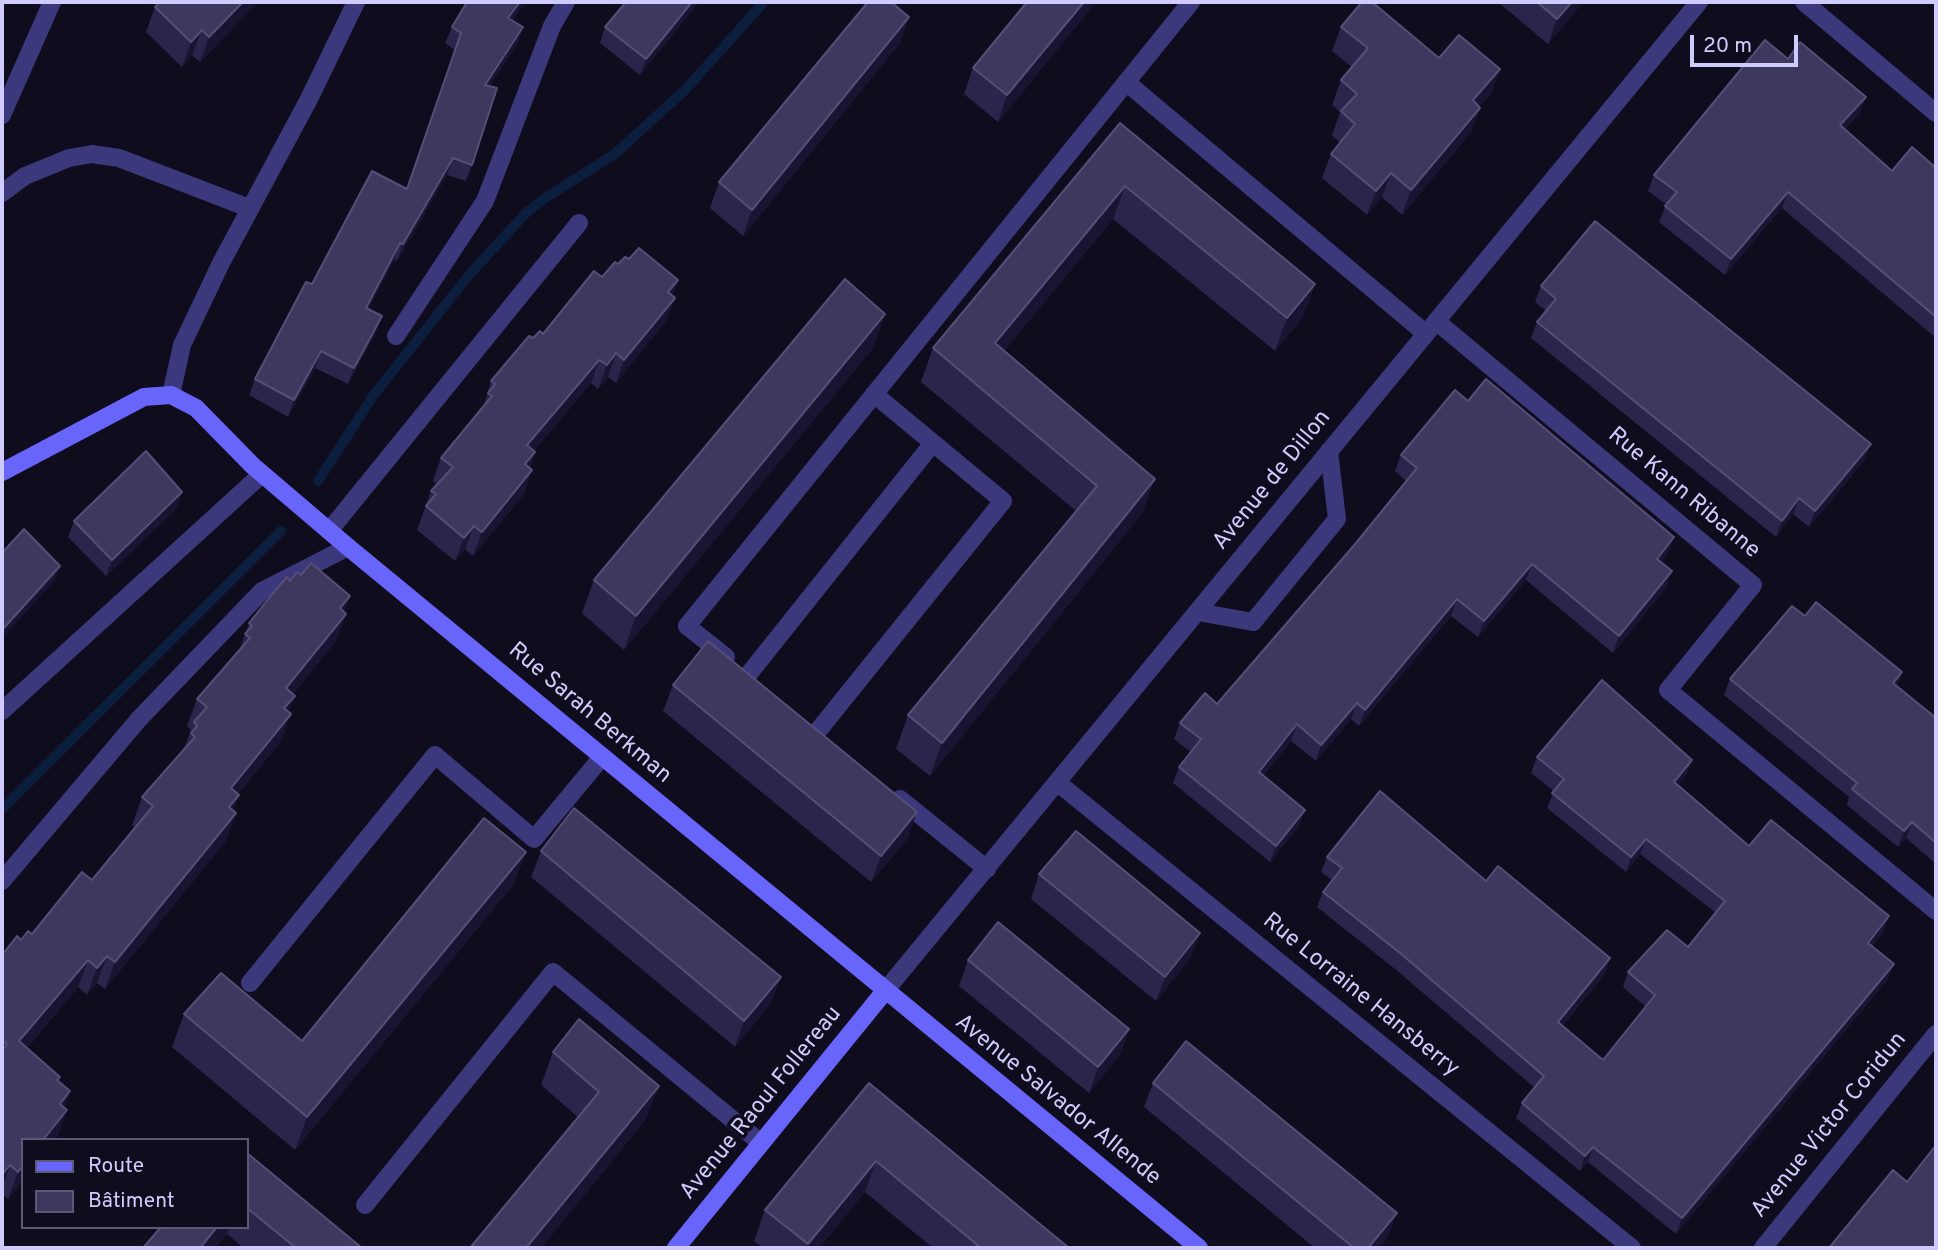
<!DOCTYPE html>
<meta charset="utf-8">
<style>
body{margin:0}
#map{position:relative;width:1938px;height:1250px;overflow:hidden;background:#0f0c1d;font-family:Overpass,sans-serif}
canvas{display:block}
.frame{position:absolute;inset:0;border:4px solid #d0cbfd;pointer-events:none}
.legend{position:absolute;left:21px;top:1138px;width:228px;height:91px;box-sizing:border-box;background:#0f0c1d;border:2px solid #5c5877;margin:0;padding:9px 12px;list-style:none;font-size:21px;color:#d0cbfd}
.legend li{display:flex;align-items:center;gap:14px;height:35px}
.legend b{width:35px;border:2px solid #5c5877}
.scale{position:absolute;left:1690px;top:35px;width:108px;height:32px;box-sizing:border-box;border:4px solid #d0cbfd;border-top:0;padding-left:9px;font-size:21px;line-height:24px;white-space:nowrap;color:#d0cbfd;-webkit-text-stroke:5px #0f0c1d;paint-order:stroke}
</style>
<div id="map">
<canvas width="1938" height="1250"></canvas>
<div class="frame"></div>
<ul class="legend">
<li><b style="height:9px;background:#6865fa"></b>Route</li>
<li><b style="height:19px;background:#3e375e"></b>Bâtiment</li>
</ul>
<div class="scale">20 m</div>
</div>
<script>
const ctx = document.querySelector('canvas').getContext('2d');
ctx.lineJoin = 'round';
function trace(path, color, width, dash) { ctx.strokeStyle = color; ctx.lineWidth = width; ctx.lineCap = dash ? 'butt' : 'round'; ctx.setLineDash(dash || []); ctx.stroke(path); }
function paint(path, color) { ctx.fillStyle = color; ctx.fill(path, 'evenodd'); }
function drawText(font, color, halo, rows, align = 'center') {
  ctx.font = font + ' Overpass,sans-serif'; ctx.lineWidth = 7; ctx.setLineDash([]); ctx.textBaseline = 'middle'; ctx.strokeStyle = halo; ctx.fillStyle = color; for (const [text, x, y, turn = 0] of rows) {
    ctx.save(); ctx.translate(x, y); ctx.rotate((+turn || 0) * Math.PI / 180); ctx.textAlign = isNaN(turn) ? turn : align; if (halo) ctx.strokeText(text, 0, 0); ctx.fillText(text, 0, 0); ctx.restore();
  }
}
const stream = new Path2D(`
 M318,481L373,396L468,276L526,213L544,199L616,153L686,89L764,2
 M2,809L281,531`);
const lane = new Path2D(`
 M329,531L579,223
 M1198,612L1253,622L1337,519L1329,451
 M687,626L726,657
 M748,675L933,443
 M817,732L1003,501L874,394
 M900,799L987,869
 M2,881L139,719L262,591L348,547
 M250,983L435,755L534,839L602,757
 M365,1205L553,972L761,1143`);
const street = new Path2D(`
 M1804,2L1936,113
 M1126,82L1425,333
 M2,115L52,2
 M2,193L25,176L69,158L92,154L119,158L249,208
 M1436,321L1753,585L1668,690L1936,911
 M396,336L485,201L552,26L566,2
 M171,395L182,345L221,263L309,99L356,2
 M687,626L1191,2
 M2,711L262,474
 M1058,783L1632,1248
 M885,991L1699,2
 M1763,1248L1936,1034`);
const secondary = new Path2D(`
 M2,472L144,397L171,395L196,408L253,466L348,547L1199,1248
 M676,1248L885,991`);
const wall = new Path2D(`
 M159,2H257L256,4L200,62L192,55L182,67L146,32L155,7Z
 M699,2L640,75L600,43L605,27Z
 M1096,2L998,122L964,94L973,68Z
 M1498,2H1583L1548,44Z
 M909,17L900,43L743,236L710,208L719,182Z
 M512,21L523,27L517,44L489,86L472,165L466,181L447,175L397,261L394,260L368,309L376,332L348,384L315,368L288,417L249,395L255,379L312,284L407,189L455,50L445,43L452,27Z
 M1341,27L1439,58L1500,69L1491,94L1479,107L1480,108L1471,132L1402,215L1382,197L1367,215L1322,178L1331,154L1340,143L1332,135L1340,112L1332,105L1341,80L1352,67L1332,51Z
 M1788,59L1860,113L1845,129L1892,171L1936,168V338L1782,208L1725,275L1659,222L1666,204L1648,191L1654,175Z
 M1120,123L1315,284L1303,317L1275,351L1113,219L1004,351L1143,512L930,776L896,749L908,715L1076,511L921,382L933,348Z
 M629,259L678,280L672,295L675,298L666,321L616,383L608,377L598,389L591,383L534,451L535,452L530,468L524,494L473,556L465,549L455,561L417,530L431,491L437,484L433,481L441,458L484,405L491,381L533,338L543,334L602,277L618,264Z
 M1541,286L1865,460L1809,527L1793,514L1776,537L1531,338L1537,322L1546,311L1535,302Z
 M885,314L873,348L624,650L582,613L594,580Z
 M1468,401L1674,537L1668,553L1661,562L1666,588L1613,653L1526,580L1478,637L1451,616L1359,726L1351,719L1316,761L1291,741L1263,776L1299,826L1270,862L1173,783L1179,767L1191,752L1174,739L1180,723L1217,704L1356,543L1406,481L1395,471L1401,455Z
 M182,492L176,509L106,576L68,537L74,521Z
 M301,575L350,596L344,612L346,614L336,641L293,694L281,741L238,794L239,795L233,811L236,813L226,841L105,989L97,983L87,995L78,987L27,1048L58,1081L65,1108L67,1110L56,1140H23V1180L8,1199L2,1194V955L21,940L32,934L92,880L135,827L132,825L142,797L184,749L191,730L187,726L197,699L239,651L249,623L290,581Z
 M1805,616L1902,672L1897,686L1936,718V864L1906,838L1898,847L1847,805L1849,797L1724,695L1730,679Z
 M673,685L908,838L871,882L663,711Z
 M1537,757L1692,760L1686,775L1678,785L1749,846L1889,916L1883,932L1872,946L1888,979L1676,1234L1588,1162L1580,1171L1516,1118L1522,1103L1535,1088L1395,969L1317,907L1323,892L1332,880L1321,872L1327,857L1486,881L1610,958L1605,974L1562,1026L1603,1060L1646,1007L1623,987L1628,972L1688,947L1716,913L1640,854L1626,872L1547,808L1554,791L1531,773Z
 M541,851L781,977L771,1003L735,1047L531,877Z
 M526,852L513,885L295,1150L172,1047L184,1014L302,1041Z
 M1039,874L1200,933L1191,957L1156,1001L1031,899Z
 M968,960L1129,1029L1120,1055L1089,1093L959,986Z
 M553,1052L659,1086L646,1119L541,1248H470L578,1117L541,1085Z
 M869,1083L1069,1248H933L865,1192L819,1248H763L754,1241L765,1210Z
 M1153,1083L1388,1237L1379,1248H1315L1144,1107Z
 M247,1153L362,1248H244L227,1234L215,1248H143L161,1227H247Z`);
const shadedWall = new Path2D(`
 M243,2H257L256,4L200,62L209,37Z
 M520,2H526L502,35L508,18Z
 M692,2H699L640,75L646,59Z
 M1084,2H1096L998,122L1007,95Z
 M1572,2H1583L1548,44L1557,19Z
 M909,17L900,43L743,236L752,210Z
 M523,27L517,44L479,101L485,85Z
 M202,30L192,55L182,67L191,42Z
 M1500,69L1491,94L1464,125L1473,100Z
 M1866,97L1860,113L1834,141L1840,125Z
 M1480,108L1471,132L1402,215L1411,190Z
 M453,158L447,175L397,261L403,244Z
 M1391,173L1382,197L1367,215L1376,191Z
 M1125,186L1113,219L983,377L995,343Z
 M1788,192L1782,208L1725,275L1731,259Z
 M400,243L394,260L360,325L366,308Z
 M678,280L669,303L668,292Z
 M1315,284L1303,317L1275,351L1287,318Z
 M675,298L666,321L616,383L624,360Z
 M885,314L873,348L624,650L636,616Z
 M382,316L376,332L348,384L354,368Z
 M321,351L315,368L288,417L294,400Z
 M616,353L608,377L598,389L607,365Z
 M599,360L591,383L519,469L527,445Z
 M1871,444L1865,460L1809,527L1815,511Z
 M535,452L527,475L525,464Z
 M532,470L524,494L473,556L482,532Z
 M1155,479L1143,512L930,776L942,743Z
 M182,492L176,509L106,576L112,560Z
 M1799,498L1793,514L1776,537L1782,521Z
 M474,526L465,549L455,561L464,538Z
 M1674,537L1668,553L1651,575L1657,559Z
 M1532,564L1526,580L1478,637L1484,621Z
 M60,566L55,580L2,639V630Z
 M1672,571L1666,588L1613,653L1619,636Z
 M350,596L341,621L346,614L336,641L276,716L286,688L340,608Z
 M1457,599L1451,616L1359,726L1365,710Z
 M1902,672L1896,688L1893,683Z
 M295,696L285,721L291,714L281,741L221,815L231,788L284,708Z
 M1357,703L1351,719L1316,761L1321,745Z
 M1297,724L1291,741L1253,788L1259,772Z
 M1692,760L1686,775L1668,797L1674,782Z
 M239,795L229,822L236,813L226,841L105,989L115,962L229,807Z
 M1305,810L1299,826L1270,862L1276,846Z
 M917,812L908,838L871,882L881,856Z
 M1912,822L1906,838L1898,847L1904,831Z
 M1646,839L1640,854L1626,872L1631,857Z
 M526,852L513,885L295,1150L307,1117Z
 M1889,916L1883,932L1862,958L1868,943Z
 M1200,933L1191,957L1156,1001L1165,977Z
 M107,956L97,983L87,995L97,968Z
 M1610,958L1605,974L1552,1037L1558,1022Z
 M88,960L78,987L9,1069L19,1041Z
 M1894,964L1888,979L1676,1234L1682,1218Z
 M781,977L771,1003L735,1047L744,1021Z
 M1129,1029L1120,1055L1089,1093L1098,1067Z
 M659,1086L646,1119L541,1248H526Z
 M70,1091L61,1119L67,1110L57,1138L56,1140H43L60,1104Z
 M1593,1147L1588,1162L1580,1171L1585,1156Z
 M876,1161L865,1192L819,1248H806L808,1244Z
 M10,1165L2,1188V1175Z
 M23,1165V1180L8,1199L18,1172Z
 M1397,1213L1388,1237L1379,1248H1368Z
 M217,1227H230L227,1234L215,1248H200Z`);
const building = new Path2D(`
 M160,2H243L209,37L202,30L191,42L155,7Z
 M467,2H520L508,18L523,27L485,85L497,88L472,165L453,158L403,244L400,243L366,308L382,316L354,368L321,351L294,400L255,379L306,282L312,284L372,171L407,189L461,33L452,27Z
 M626,2H692L646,59L605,27Z
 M868,2H891L909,17L752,210L719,182Z
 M1027,2H1084L1007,95L973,68Z
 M1362,2H1372L1439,58L1459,35L1500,69L1473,100L1480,108L1411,190L1391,173L1376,191L1331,154L1355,124L1341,111L1357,94L1341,80L1368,48L1341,27Z
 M1537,2H1572L1557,19Z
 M1765,40L1788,59L1800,42L1866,97L1840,125L1892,171L1912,147L1936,168V317L1788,192L1731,259L1665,206L1677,192L1654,175Z
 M1120,123L1315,284L1287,318L1125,186L995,343L1155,479L942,743L908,715L1097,486L933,348Z
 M1595,221L1871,444L1815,511L1799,498L1782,521L1537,322L1556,299L1541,286Z
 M639,248L678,280L668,292L675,298L624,360L616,353L607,365L599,360L527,445L535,452L525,464L532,470L482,532L474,526L464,538L426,506L436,494L431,491L453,467L441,458L492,396L488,393L495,384L491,381L529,336L533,338L540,331L543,334L594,271L602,277L615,262L618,264L625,257L629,259Z
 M845,279L885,314L636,616L594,580Z
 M1486,379L1674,537L1657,559L1672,571L1619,636L1532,564L1484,621L1457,599L1365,710L1357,703L1321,745L1297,724L1259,772L1305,810L1276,846L1179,767L1201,739L1180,723L1205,693L1217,704L1356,543L1417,468L1401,455L1455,390L1468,401Z
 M146,451L182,492L112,560L74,521Z
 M24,529L60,566L2,630V553Z
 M311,563L350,596L340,608L346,614L286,688L295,696L284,708L291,714L231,788L239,795L229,807L236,813L115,962L107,956L97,968L88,960L19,1041L60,1077L57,1080L70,1091L60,1104L67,1110L43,1140H23V1165L18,1172L10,1165L2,1175V1051L7,1044L2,1040V955L17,936L21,940L28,931L32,934L82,872L92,880L153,806L142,797L195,737L191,733L197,726L194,722L207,707L197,699L250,638L245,634L252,626L249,623L273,593L287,577L290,581L297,572L301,575Z
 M1816,602L1902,672L1893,683L1936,718V843L1912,822L1904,831L1852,789L1857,783L1730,679L1792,606L1805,616Z
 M708,641L917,812L881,856L673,685Z
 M1602,680L1692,760L1674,782L1749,846L1771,820L1889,916L1868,943L1894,964L1682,1218L1593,1147L1585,1156L1522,1103L1544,1076L1400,953L1323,892L1342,868L1327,857L1380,791L1486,881L1498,866L1610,958L1558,1022L1603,1060L1655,995L1628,972L1667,930L1688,947L1725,901L1646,839L1631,857L1552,793L1564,779L1537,757Z
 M574,808L781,977L744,1021L541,851Z
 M484,818L526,852L307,1117L184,1014L221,973L302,1041Z
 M1076,831L1200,933L1165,977L1039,874Z
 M998,922L1129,1029L1098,1067L968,960Z
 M579,1019L659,1086L526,1248H470L599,1092L553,1052Z
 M1186,1041L1397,1213L1368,1248H1354L1153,1083Z
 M869,1083L1069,1248H981L876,1161L808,1244L765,1210Z
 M1936,1145V1248H1829L1893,1170L1907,1182Z
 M247,1153L362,1248H296L247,1208Z
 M161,1227H217L200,1248H143Z`);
const streetNames = [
 ["Avenue de Dillon",1273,481,-51],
 ["Rue Kann Ribanne",1683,494,40],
 ["Rue Sarah Berkman",589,714,40],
 ["Rue Lorraine Hansberry",1360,996,39],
 ["Avenue Salvador Allende",1057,1101,39],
 ["Avenue Raoul Follereau",762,1104,-51],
 ["Avenue Victor Coridun",1830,1126,-51]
];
trace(stream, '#0c1e3d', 10);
trace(lane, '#3b397b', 18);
trace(street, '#3b397b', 18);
trace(secondary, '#6865fa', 18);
paint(wall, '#2c254b');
paint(shadedWall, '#191431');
paint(building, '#3e375e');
trace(building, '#554e77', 2);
drawText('23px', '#d0cbfd', '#0f0c1d', streetNames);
</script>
